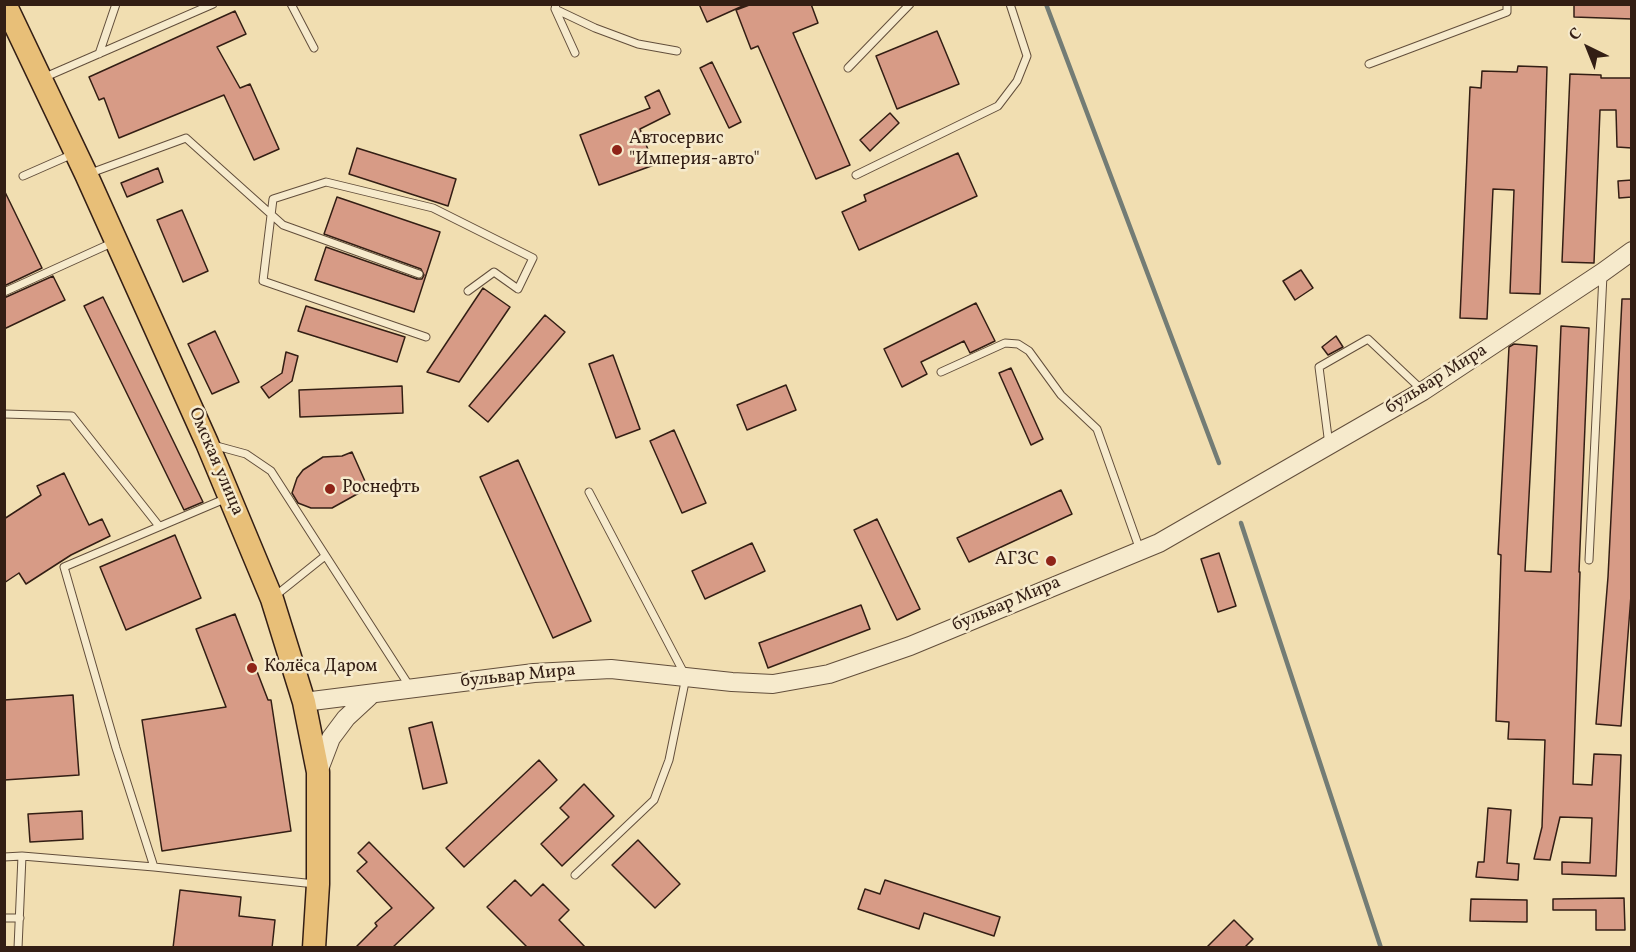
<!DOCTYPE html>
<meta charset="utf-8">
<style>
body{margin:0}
#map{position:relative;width:1636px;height:952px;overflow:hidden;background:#f1deb1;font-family:Vollkorn,serif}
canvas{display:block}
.frame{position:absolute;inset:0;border:6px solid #331e14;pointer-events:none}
.north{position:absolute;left:1558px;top:18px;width:60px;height:60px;-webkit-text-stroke:4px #f6eacc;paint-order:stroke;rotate:317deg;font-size:16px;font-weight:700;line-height:24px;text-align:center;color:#331e14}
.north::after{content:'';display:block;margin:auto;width:21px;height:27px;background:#331e14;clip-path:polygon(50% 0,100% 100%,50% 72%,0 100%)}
</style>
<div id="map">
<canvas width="1636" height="952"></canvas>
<div class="frame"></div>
<div class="north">С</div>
</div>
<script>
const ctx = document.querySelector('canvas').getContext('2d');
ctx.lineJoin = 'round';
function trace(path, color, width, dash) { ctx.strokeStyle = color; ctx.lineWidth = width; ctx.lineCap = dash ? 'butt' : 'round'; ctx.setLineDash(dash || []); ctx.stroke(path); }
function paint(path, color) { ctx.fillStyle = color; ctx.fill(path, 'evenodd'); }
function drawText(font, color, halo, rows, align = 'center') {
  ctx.font = font + ' Vollkorn,serif'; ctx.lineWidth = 5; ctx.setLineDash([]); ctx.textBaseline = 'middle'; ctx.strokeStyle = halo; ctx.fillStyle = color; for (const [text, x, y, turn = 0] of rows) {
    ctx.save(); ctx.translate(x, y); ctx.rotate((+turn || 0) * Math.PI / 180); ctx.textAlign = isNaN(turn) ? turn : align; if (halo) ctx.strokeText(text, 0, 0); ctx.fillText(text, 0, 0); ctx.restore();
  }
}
const stream = new Path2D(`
 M1046,4L1219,463
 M1241,523L1381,948`);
const building = new Path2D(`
 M699,4H747L707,22Z
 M752,4H811L818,23L793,33L850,165L816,179L758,46L751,49L736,10Z
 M1574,4H1632V19L1574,17Z
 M235,11L246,34L217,47L240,88L250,84L279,149L254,160L224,95L119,138L104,98L99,100L89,77Z
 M937,31L959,84L897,109L876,56Z
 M712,62L741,122L729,128L700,68Z
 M1518,66L1547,67L1540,294L1510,293L1514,190L1493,189L1487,319L1460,318L1470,87L1481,88L1482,71L1517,72Z
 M1570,74L1601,75V78H1632V148L1617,147L1616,110H1600L1594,263L1562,262Z
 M659,90L670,114L640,129L654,165L599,185L580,135L650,108L645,97Z
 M890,113L899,123L870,151L860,140Z
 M357,148L456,179L448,206L349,174Z
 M958,153L977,196L859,250L842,212L866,201L864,195Z
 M158,168L163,182L127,197L121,183Z
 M1632,180V197L1619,198L1618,181Z
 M4,190L42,268L4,286Z
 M337,197L440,232L414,312L315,280L326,247L417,279H422L424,275L421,269L324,234Z
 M182,210L208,271L183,282L157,220Z
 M1301,270L1313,288L1295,300L1283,281Z
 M53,276L65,300L4,329V298Z
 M483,288L510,307L459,382L427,372Z
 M103,297L203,502L184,510L84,306Z
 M1622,299H1632V582L1621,726L1596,724L1608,577Z
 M976,303L995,341L970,353L964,341L921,362L927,374L902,387L884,349Z
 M306,306L405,337L397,362L298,331Z
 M545,315L565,332L488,422L469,406Z
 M1561,326L1589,328L1579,572H1580L1573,784L1592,785L1594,754L1621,755L1616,876L1562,874V862L1590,863L1592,818L1560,817L1550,860L1534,859L1542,827L1545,740L1508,739L1509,722L1496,721L1501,555L1498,554L1509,347L1514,344L1537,346L1525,571L1551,572Z
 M215,331L239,382L212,394L188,344Z
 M1336,336L1343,347L1328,355L1322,347Z
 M286,352L298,356L292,381L269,398L261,387L282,373Z
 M613,355L640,429L616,438L589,364Z
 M1011,368L1043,439L1031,445L999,373Z
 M786,385L796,410L747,430L737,405Z
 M402,386L403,413L300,417L299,390Z
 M674,430L706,503L682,513L650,441Z
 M352,452L368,488L332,508H311L298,503L292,493L297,478L303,470L323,457L342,456Z
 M518,460L591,621L553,638L480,477Z
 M64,473L89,525L102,519L110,536L71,555L26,584L19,573L4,583V519L41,495L37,486Z
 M1061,490L1072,514L969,562L957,538Z
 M877,519L920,609L897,620L854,530Z
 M175,535L201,598L126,630L100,567Z
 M752,543L765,571L705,599L692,571Z
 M1219,553L1236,606L1218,612L1201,559Z
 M861,605L870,629L768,668L759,643Z
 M235,614L268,700H271L291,831L162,851L142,720L226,707L196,629Z
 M73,695L79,775L4,780V700Z
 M432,722L447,783L423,789L409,728Z
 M539,760L557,780L464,867L446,848Z
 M584,784L614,816L562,866L541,844L569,817L560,808Z
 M1488,808L1511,810L1507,863L1519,864L1518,880L1476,877L1478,862H1484Z
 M82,811L83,839L30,842L28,814Z
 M638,840L680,884L655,908L612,865Z
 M369,842L434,908L392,948H355L377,926L375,923L392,908L357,871L367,862L358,853Z
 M515,880L531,896L543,884L569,910L559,920L586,948H528L487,907Z
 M885,880L1000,917L994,936L924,913L919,929L858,909L865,889L880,894Z
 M180,890L241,897L239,916L275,920L272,948H173Z
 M1624,898L1625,930H1596V910H1553V899Z
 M1471,899L1527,900V922L1470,921Z
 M1234,920L1253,939L1244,948H1206Z`);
const service = new Path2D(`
 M291,4L314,48
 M556,4L555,9L595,28L638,44L677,51
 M555,9L575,53
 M99,54L116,4
 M1369,64L1507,12V4
 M848,68L910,4
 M43,78L213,4
 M88,174L186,138L283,225L419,274
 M856,175L998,106L1017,81L1027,56L1010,4
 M23,176L73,154
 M4,292L114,242
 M426,337L263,281L273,199L326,182L433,208L533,258L518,289L494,272L468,291
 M941,372L1005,343L1018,344L1029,351L1061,395L1097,429L1140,550
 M4,414L72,416L159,526
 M213,445L246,454L271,471L410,687
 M1329,445L1319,367L1368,339L1421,389
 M227,498L64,567L116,748L154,867L315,884
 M1589,560L1603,275
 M275,596L325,556
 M4,857L22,856
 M575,875L654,800L669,760L686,677L589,492
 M4,918H20
 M18,948L22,856L154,867`);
const tertiary = new Path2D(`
 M304,702L534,673L611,669L732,682L773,684L829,674L910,646L1159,543L1423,391L1603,272L1632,251
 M318,772L331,738L346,718L372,694`);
const primary = new Path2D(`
 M5,4L86,174L207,443L272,599L304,702L318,772V884L314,948`);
const markers = [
 [617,150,6,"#8f2418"],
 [330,489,6,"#8f2418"],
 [1051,561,6,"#8f2418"],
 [252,668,6,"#8f2418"]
];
const poiNames = [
 ["Автосервис",629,140],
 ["\"Империя-авто\"",629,161],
 ["Роснефть",342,489],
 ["АГЗС",1039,561,"right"],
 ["Колёса Даром",264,668]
];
const streetNames = [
 ["бульвар Мира",1437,380,-32],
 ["Омская улица",215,462,67],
 ["бульвар Мира",1007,605,-23],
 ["бульвар Мира",518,677,-6]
];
trace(stream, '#737c75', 4.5);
paint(building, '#d79b86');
trace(building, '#331e14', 1.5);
trace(service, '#624e3b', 9);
trace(tertiary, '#624e3b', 20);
trace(primary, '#331e14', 25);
trace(service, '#f6eacc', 7);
trace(tertiary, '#f6eacc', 18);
trace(primary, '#e8bf78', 22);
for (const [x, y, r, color] of markers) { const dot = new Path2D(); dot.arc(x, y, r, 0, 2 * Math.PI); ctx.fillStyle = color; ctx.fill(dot); trace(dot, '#f6eacc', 2); }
drawText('18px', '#331e14', '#f6eacc', poiNames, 'left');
drawText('18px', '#331e14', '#f6eacc', streetNames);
</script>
